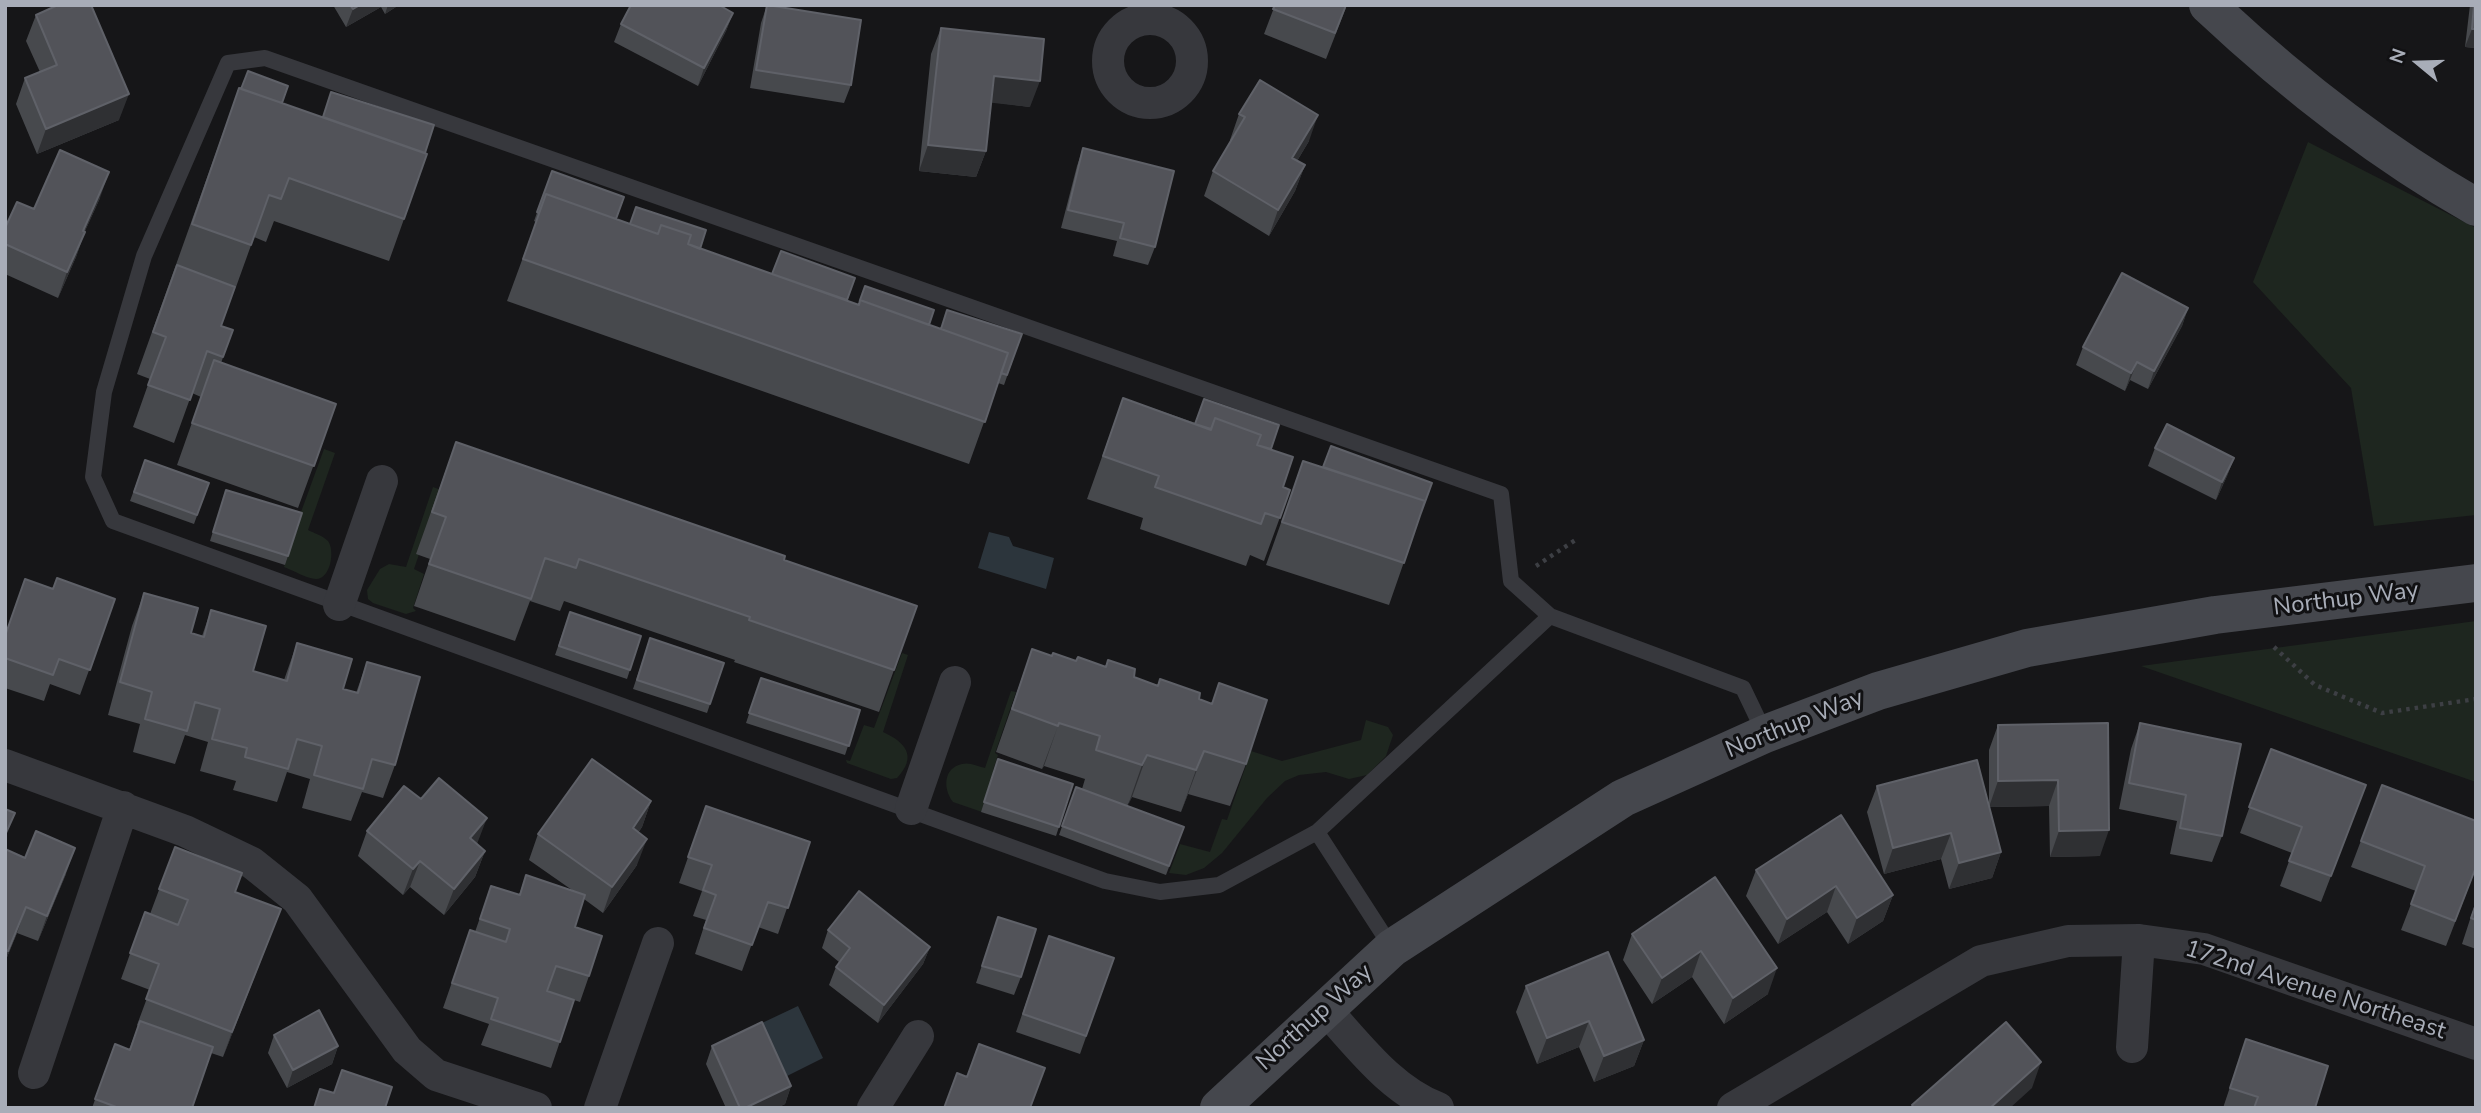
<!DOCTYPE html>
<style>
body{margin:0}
#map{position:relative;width:2481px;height:1113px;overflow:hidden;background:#161618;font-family:"Nunito Sans",sans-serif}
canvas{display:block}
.frame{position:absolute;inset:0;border:7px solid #a8adb8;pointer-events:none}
.north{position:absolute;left:2383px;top:28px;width:70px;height:70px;-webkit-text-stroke:5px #111113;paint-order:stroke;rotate:289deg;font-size:19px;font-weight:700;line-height:28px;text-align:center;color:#a8adb8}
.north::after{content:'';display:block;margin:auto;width:24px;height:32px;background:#a8adb8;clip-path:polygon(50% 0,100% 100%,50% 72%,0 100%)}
</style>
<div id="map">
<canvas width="2481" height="1113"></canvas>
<div class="frame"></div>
<div class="north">N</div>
</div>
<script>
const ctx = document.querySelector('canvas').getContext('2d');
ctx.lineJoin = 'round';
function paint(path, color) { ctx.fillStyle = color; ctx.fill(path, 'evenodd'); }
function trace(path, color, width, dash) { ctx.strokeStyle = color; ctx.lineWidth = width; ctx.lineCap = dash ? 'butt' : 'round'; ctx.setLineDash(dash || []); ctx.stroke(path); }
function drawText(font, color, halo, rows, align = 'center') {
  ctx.font = font + ' "Nunito Sans",sans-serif'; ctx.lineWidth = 6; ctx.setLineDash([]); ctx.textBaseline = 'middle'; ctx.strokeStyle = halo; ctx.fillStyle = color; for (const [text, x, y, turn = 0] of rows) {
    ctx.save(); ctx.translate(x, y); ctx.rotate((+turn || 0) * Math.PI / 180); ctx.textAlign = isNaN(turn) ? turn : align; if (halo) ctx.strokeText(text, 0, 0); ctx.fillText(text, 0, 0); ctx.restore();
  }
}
const green = new Path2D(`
 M2308,142L2476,228V515L2374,526L2351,388L2253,282Z
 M324,449L335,453L308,530C314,533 323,536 328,541C335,550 331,579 316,579C307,579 293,570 284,567L299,525L297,523Z
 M433,487L441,490L414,569L424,574L413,608L416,611L406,614L373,603L368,599L367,590L380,569L389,564L406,567Z
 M2476,621V782L2141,666Z
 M902,653L908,655L883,732C905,742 918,756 897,778L891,779L847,763L846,760L850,761L864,725L874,728Z
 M1011,691L1016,692L995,753L998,755L993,770L995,772L982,812L953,802C943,789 943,768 962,764C970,762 977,766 985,768Z
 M1366,720L1388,727L1393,735L1386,756L1367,775L1349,779L1326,772L1299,775L1285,781L1267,798L1222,853L1204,868L1186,875L1169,873L1180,844L1210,852L1222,819L1227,820L1251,751L1282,761L1361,740Z`);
const water = new Path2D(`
 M989,532L1009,537L1013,546L1054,558L1046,589L978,568Z
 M798,1006L823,1058L787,1076L762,1023Z`);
const path = new Path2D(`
 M1536,566L1577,539
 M2274,647L2315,685L2382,713L2476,699`);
const lane = new Path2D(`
 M265,58L1501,494L1511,581L1550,616L1317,832L1219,885L1160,892L1105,881L113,521L93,477L104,392L144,256L228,63Z
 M1550,616L1743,688L1765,734
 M1317,832L1392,948`);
const street = new Path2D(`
 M1108 61a42 42 0 1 1 84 0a42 42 0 1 1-84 0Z
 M339,605L382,481
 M5,765L185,831L252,863L297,899L407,1050L436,1075L536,1108
 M911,809L955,682
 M1326,1010C1359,1046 1391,1090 1438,1108
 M2132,1047L2139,940
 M34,1073L123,807
 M600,1108L658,943
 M873,1108L918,1036
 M1733,1108L1981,961L2068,941L2139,940L2204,949L2476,1044`);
const secondary = new Path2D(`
 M2208,5C2289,81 2379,152 2476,207
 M1219,1108L1392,948L1623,798L1765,734L1878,691L2027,648L2215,615L2476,583`);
const wall = new Path2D(`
 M333,5H399L385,14L381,7L346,27Z
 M767,5L851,85L844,103L750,88L761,23Z
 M1275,5H1347L1326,59L1264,34Z
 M2470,5H2476V48L2465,47Z
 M733,13L726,31L698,86L614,42L621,24Z
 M36,15L119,120L37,154L16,104L25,78L40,72L26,41Z
 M941,28L1030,107L991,102L986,151L976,177L919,171L931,54Z
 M239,88L282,103L404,219L389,261L274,221L266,242L254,237L236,287H235L221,326L233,330L221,363L336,404L298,508L177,465L201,397L192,393L174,443L133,427L150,379L137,374Z
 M1239,114L1309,141L1297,161L1305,165L1295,191L1269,236L1204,196L1213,171L1231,141L1230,140Z
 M1083,148L1155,247L1148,265L1113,256L1117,241L1061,228L1077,166Z
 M552,171L616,219L859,305L940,329L1022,334L1004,385L998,383L969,464L507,301L536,222L534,221Z
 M100,198L85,231L76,257L58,298L5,274V228L34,209Z
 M2188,308L2182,326L2148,389L2130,380L2125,391L2076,365L2083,347Z
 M1123,398L1271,449L1283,487L1290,490L1264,561L1250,555L1246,566L1140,529L1143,518L1087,499Z
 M456,442L784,560L894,670L879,712L734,662L735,660L564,601L560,611L530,601L515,641L414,606L430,559L416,554Z
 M2155,448L2234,458L2227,476L2216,500L2148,466Z
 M145,460L209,483L194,524L130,501Z
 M1303,461L1421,513L1389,605L1266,565Z
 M223,499L288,556L285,565L210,541Z
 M53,589L115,599L80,695L50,684L44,701L5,688V635Z
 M144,593L191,633L202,636L211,610L253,671L284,680L297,643L343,689L356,693L367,662L395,765L383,798L362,792L351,821L302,808L310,779L287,772L277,802L233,790L236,781L200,771L208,742L185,735L175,764L133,752L140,724L108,715L132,626Z
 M570,612L641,636L627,679L555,655Z
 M650,638L724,663L707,713L633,689Z
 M1032,649L1052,656L1134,677L1199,699L1246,764L1230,806L1188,794L1181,812L1132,797L1127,806L1184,827L1166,875L1059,835L1076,787L1082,789L1085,779L1044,766L1042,769L996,752Z
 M761,678L860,710L845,755L746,723Z
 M2108,723L2100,856L2050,857L2049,806L1989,807L2001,852L1992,878L1949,889L1941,859L1884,874L1867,812L1877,786L1989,805V750L1998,725Z
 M2140,723L2222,836L2212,862L2170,854L2177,821L2119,809L2131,749Z
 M2271,749L2366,785L2321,902L2280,886L2292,853L2240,833Z
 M998,759L1073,784L1056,836L981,812Z
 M2382,785L2476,868L2446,946L2401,930L2416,891L2351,867Z
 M651,801L642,827L638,833L637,865L603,913L584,899L575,927L589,976L580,1002L574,1000L551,1068L481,1045L489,1024L443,1008L470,930L475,932L491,886L519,895L526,875L572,890L529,860L538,834Z
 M706,806L810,842L778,934L758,927L742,971L695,954L706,920L693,916L702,891L679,883Z
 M367,831L477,845L485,851L475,877L444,915L410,887L403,895L358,856Z
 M175,847L235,892L271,935L223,1057L211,1053L192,1108H92L115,1044L129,1050L138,1026L137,1025L150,990L121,979L145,912L150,914Z
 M5,849L66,874L38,941L17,933L5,962Z
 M1756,870L1893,895L1883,921L1848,944L1827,912L1778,944L1746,896Z
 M1715,877L1768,994L1724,1024L1692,977L1652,1004L1623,960L1632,934Z
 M2476,901V949L2462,944Z
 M998,917L1021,977L1014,995L976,983Z
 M828,930L930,947L923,964L878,1023L829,985L836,967L839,962L822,948Z
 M1049,936L1114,958L1080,1054L1016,1032Z
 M1526,986L1644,1040L1634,1066L1594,1082L1579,1047L1537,1064L1516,1012Z
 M274,1035L338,1046L332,1064L287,1088L268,1053Z
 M2246,1039L2315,1108H2223Z
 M712,1046L791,1086L785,1104L777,1108H726L706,1064Z`);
const shadedWall = new Path2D(`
 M360,5H381V7L346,27L353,9Z
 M388,5H399L385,14Z
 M733,13L726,31L698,86L704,68Z
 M2472,29H2476V48L2465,47Z
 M994,76L1040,81L1030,107L985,102Z
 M129,94L119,120L37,154L46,129Z
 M1318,115L1309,141L1283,184L1292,158Z
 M928,145L986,151L976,177L919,171Z
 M1305,165L1295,191L1269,236L1278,210Z
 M109,172L100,198L73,257L83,231Z
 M85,232L76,257L58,298L67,272Z
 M2188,308L2182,326L2148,389L2154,371Z
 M2137,362L2130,380L2125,391L2131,373Z
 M2234,458L2227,476L2216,500L2222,482Z
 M1059,723L1044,766L1042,769L1058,726Z
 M1204,751L1188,794L1181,812L1196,770Z
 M1147,755L1132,797L1127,808L1142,765Z
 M2058,780L2049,806L1989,807L1998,781Z
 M651,801L642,827L623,854L633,828Z
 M487,818L477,844L460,864L470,838Z
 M2109,830L2100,856L2050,857L2059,831Z
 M1951,833L1941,859L1884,874L1893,848Z
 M647,839L637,865L603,913L612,887Z
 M75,848L66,874L38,941L47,916Z
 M485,851L475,877L444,915L454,889Z
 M2001,852L1992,878L1949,889L1959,863Z
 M420,861L410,887L403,895L413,869Z
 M1836,886L1827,912L1778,944L1787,919Z
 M1893,895L1883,921L1848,944L1857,918Z
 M26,907L17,933L5,962L8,951Z
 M281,909L271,935L223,1057L232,1032Z
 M930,947L923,964L878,1023L884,1005Z
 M1701,951L1692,977L1652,1004L1662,978Z
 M1777,968L1768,994L1724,1024L1733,998Z
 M1589,1021L1579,1047L1537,1064L1547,1038Z
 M1644,1040L1634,1066L1594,1082L1604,1056Z
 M338,1046L332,1064L287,1088L293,1070Z
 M2041,1062L2032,1088L2010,1108H1990Z
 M791,1086L785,1104L777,1108H745Z`);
const building = new Path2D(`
 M58,5H91L129,94L46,129L25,78L57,65L36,15Z
 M350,5H360L353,9Z
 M631,5H719L733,13L704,68L621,24Z
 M767,5L861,20L851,85L756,70Z
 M1275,5H1346L1335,33L1273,9Z
 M2474,5H2476V29H2472Z
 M941,28L1044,39L1040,81L994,76L986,151L928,145Z
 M248,71L288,86L282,103L241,89Z
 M1260,80L1318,115L1292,158L1305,165L1278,210L1213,171L1245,117L1239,114Z
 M239,88L427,154L404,219L289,178L281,199L269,195L251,245L192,224Z
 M331,92L434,125L425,153L323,117Z
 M1083,148L1174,171L1155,247L1120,238L1124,223L1068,210Z
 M60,150L109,172L83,231L85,232L67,272L5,244V228L17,202L34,209Z
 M552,171L624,197L616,219L546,194L539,213L537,212Z
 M546,194L658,234L661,225L691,235L688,244L859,305L860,300L1008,353L985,422L523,259Z
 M636,207L706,230L700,249L688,244L691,235L661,225L658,234L630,224Z
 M781,251L855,278L847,300L772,274Z
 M177,265L235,287L221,326L233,330L223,357L207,351L190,400L148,385L166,337L153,332Z
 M2122,273L2188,308L2154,371L2137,362L2131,373L2083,347Z
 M865,286L934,310L929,325L860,300Z
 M947,310L1022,334L1007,375L1001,373L1008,353L941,329Z
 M214,360L336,404L314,466L192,423Z
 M1123,398L1211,430L1215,418L1261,435L1257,445L1293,457L1283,487L1290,490L1280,518L1265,513L1261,524L1155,487L1159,476L1103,456Z
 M1204,399L1279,425L1271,449L1257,445L1261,435L1215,418L1211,429L1195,424Z
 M2167,424L2234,458L2222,482L2155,448Z
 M456,442L785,556L784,560L917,606L894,670L749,620L750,617L579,559L576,568L545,558L531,599L429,564L446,517L432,512Z
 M1331,446L1432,483L1421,513L1425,501L1323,467Z
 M145,460L209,483L197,515L134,492Z
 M1303,461L1425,501L1404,563L1282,522Z
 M226,490L302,513L288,556L213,532Z
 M57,578L115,599L90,670L59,659L53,675L5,658V636L25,579L53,589Z
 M144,593L198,608L191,633L204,637L211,610L266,626L253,671L287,681L297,643L352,659L343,689L358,693L367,662L420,677L395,765L372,759L363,789L314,775L322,746L297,739L288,769L245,757L247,748L212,739L220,709L195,702L187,731L145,719L152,692L120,682Z
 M570,612L641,636L630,670L559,646Z
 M650,638L724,663L710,704L637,680Z
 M1032,649L1052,656L1053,653L1076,661L1078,657L1106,667L1108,660L1135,669L1134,677L1158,686L1160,679L1200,693L1199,699L1212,704L1219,683L1267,700L1246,764L1204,751L1196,770L1147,755L1142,765L1096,750L1100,736L1059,723L1058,726L1012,709Z
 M761,678L860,710L849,746L749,713Z
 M2108,723L2109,830L2059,831L2058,780L1998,781V725Z
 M2140,723L2241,744L2222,836L2180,828L2186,795L2129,783Z
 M2271,749L2366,785L2331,876L2289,861L2302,827L2249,807Z
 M592,759L651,801L633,828L647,839L612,887L538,834Z
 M998,759L1073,784L1059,827L984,802Z
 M1977,760L2001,852L1959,863L1951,833L1893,848L1877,786Z
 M439,778L487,818L470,838L485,851L454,889L420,861L413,869L367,831L404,786L421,799Z
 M2382,785L2476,821V867L2455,921L2411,904L2425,866L2361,841Z
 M1076,787L1184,827L1169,866L1062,826Z
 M706,806L810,842L788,908L768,902L752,945L704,928L716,895L703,890L712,865L688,857Z
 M5,809L15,813L5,835Z
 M1841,815L1893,895L1857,918L1836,886L1787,919L1756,870Z
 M36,831L75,848L47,916L26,907L8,951L5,950V849L25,858Z
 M175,847L242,873L235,892L281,909L232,1032L146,999L159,964L130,953L145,912L178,925L188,900L159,889Z
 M526,875L585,895L575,927L602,936L589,976L556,966L547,991L574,1000L560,1042L491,1019L498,998L452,983L470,930L506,942L510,929L480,919L491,886L520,895Z
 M1715,877L1777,968L1733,998L1701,951L1662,978L1632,934Z
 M859,891L930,947L884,1005L836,967L850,948L828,930Z
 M2476,904V920L2471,918Z
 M998,917L1036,929L1021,977L982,966Z
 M1049,936L1114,958L1086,1036L1023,1014Z
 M1608,952L1644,1040L1604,1056L1589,1021L1547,1038L1526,986Z
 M319,1010L338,1046L293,1070L274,1035Z
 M140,1021L213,1047L192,1108H119L95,1099L115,1044L130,1050Z
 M762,1022L791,1086L745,1108H740L712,1046Z
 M2006,1022L2041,1062L1990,1108H1914L1912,1105Z
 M2246,1039L2328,1066L2315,1108H2254L2258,1097L2230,1088Z
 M979,1044L1045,1068L1030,1108H944L957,1073L967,1077Z
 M342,1070L392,1087L385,1108H314L320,1089L334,1093Z`);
const streetNames = [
 ["Northup Way",2346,600,-7],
 ["Northup Way",1795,725,-22],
 ["172nd Avenue Northeast",2315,991,18],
 ["Northup Way",1315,1018,-42]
];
paint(green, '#1e261f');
paint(water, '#2c353c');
trace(path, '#3d3f44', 4.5, [3.5, 5]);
trace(lane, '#37383d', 16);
trace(street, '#37383d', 32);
trace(secondary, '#45474d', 38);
paint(wall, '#47494d');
paint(shadedWall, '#2f3033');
paint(building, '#525359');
trace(building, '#5f6168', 2);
drawText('24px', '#a8adb8', '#111113', streetNames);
</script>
